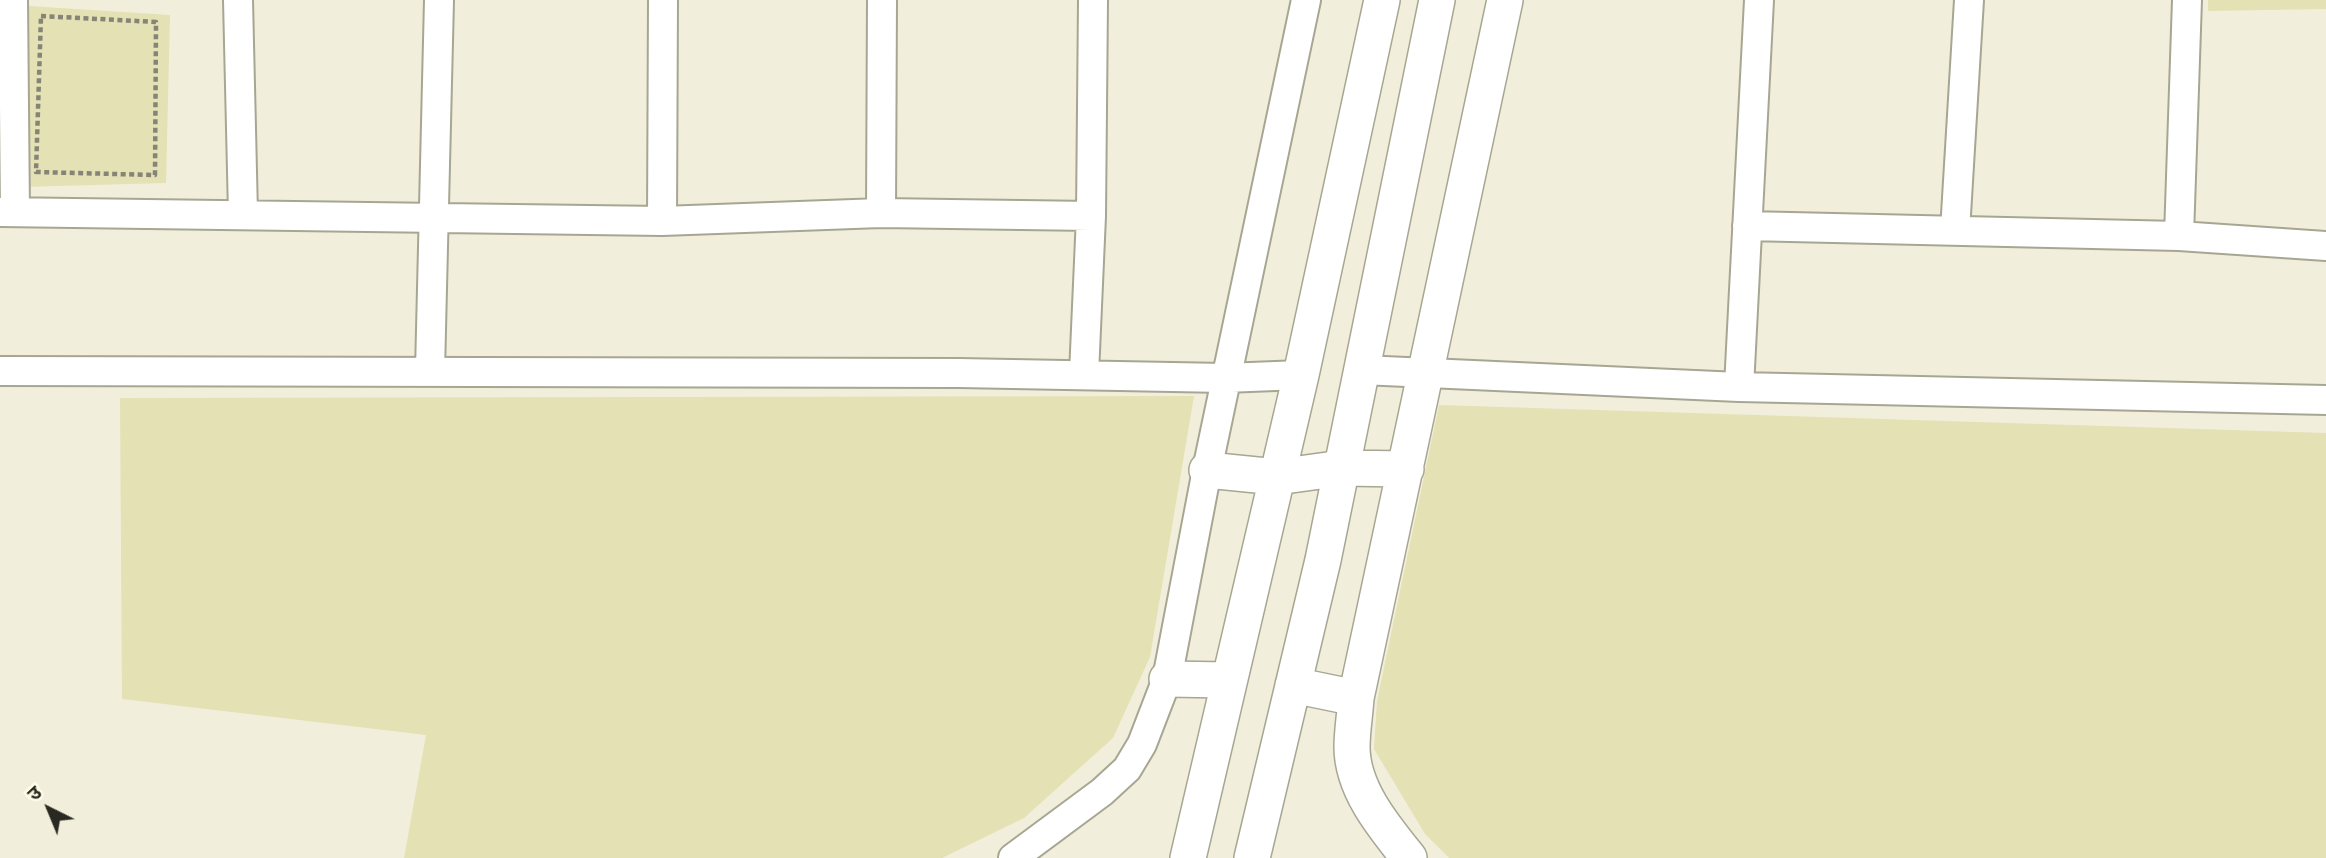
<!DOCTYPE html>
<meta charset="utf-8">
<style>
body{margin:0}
#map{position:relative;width:2326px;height:858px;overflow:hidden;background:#f1efdb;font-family:Montserrat,"Noto Sans Devanagari",sans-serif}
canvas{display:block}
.north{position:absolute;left:14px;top:774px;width:70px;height:70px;-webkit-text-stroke:5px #fefde8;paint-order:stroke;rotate:317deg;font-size:19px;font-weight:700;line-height:28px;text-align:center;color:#292821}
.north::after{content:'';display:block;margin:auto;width:24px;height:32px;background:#292821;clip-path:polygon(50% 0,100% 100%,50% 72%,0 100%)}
</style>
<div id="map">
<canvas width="2326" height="858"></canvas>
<div class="north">उ</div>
</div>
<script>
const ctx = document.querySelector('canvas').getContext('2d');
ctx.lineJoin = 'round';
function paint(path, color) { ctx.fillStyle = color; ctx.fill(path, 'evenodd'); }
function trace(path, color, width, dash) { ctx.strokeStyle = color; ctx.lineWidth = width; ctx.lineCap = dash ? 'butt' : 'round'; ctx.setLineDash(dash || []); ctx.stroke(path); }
const green = new Path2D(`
 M2208,0H2326V9L2208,11Z
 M29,6L170,15L166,183L21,187Z
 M1194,396L1150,657L1113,738L1024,818L942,858H404L426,735L122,699L120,398Z
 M1439,405L2326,433V858H1449L1425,834L1374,749L1377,701Z`);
const path = new Path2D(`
 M41,16L156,22L155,175L36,172Z`);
const minor = new Path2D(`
 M13,0L15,212
 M238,0L243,214
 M0,212L662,221L881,213L1091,216
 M881,213L882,0
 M662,221L663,0
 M1747,226L2179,236L2326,246
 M1955,231L1969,0
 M2179,236L2187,0
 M1362,370L1739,387L2326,400
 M0,371L959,373L1225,378L1301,375
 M430,371L439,0
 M1084,374L1091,216L1093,0
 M1739,387L1759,0
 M1013,858L1102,792L1127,769L1142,744L1167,679L1207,470L1306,0`);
const tertiary = new Path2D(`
 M1207,470L1277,477L1342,468L1406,469
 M1167,679L1228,680
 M1293,685L1356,698
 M1188,858L1301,375L1382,0
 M1252,858L1323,560L1437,0
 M1409,858C1384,827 1352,789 1352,747C1352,731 1355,714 1356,698L1505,0`);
paint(green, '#e4e1b4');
trace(minor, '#a7a693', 32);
trace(tertiary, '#a7a693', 38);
trace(path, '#858477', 4.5, [5, 3.5]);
trace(minor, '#fff', 28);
trace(tertiary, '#fff', 35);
</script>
